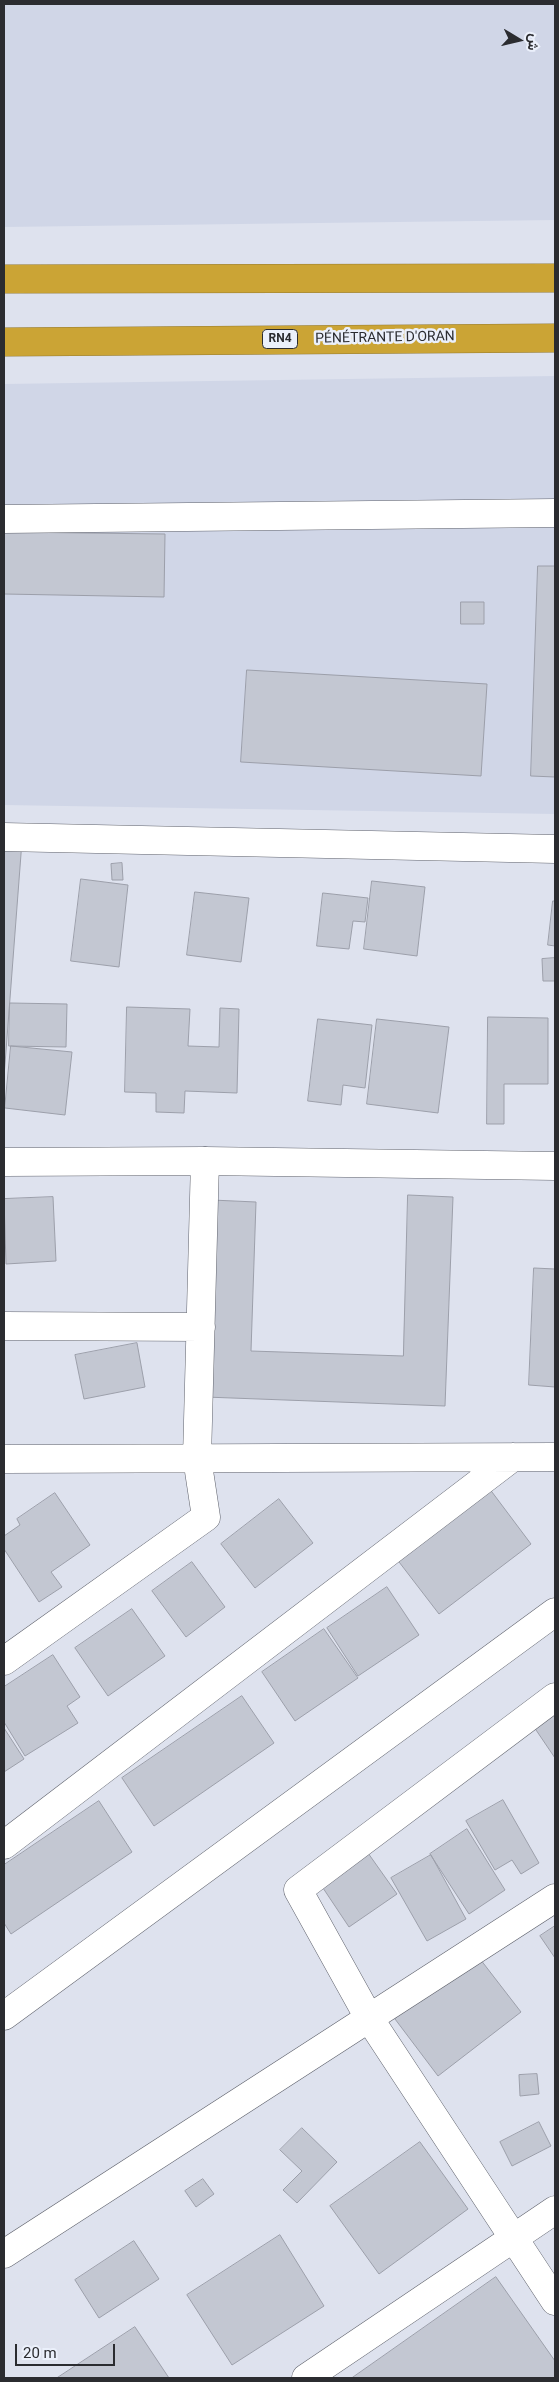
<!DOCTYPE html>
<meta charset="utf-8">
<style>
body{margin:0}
#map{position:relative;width:559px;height:2382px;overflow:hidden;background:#dee2ee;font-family:Roboto,Vazirmatn,sans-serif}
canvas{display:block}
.frame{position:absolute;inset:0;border:5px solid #2b2c30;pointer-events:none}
.north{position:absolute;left:494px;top:15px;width:50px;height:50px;-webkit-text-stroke:4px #ebf0fb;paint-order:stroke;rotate:99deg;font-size:14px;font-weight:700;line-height:20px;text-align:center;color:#2b2c30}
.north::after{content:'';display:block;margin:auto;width:18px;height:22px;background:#2b2c30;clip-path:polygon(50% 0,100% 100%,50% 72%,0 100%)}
.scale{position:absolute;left:15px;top:2344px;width:100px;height:22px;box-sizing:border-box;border:2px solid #2b2c30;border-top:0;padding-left:6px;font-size:15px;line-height:18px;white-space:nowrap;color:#2b2c30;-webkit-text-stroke:4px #ebf0fb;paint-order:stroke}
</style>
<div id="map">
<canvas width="559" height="2382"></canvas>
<div class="frame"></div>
<div class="north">ش</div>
<div class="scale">20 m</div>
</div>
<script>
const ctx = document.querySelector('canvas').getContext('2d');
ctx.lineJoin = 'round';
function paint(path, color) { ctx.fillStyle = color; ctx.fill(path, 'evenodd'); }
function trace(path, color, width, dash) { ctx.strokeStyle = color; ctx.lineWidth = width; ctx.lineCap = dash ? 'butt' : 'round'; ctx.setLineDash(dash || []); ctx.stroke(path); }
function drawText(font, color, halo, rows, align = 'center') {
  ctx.font = font + ' Roboto,sans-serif'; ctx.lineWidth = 5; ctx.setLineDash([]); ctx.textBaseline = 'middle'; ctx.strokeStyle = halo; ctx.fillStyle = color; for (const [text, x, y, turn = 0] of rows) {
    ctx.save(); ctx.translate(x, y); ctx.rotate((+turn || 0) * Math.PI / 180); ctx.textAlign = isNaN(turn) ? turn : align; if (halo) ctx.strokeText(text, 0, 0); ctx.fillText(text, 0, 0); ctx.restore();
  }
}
const built = new Path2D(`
 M4,4H555V220L4,227Z
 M555,376V814L4,805V384Z`);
const building = new Path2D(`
 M4,532L165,534L164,597L4,594Z
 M538,566H555V777L531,776Z
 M461,602H484V624H461Z
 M247,670L487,684L481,776L241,762Z
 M4,839L22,841L4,1077Z
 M122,863L123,880H112L111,864Z
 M81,879L128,885L119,967L71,961Z
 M372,881L425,887L417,956L364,949Z
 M195,892L249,898L241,962L187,955Z
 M323,893L368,898L365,922L353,921L349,949L317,946Z
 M553,901H555V946L548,945Z
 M555,958V981H543L542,959Z
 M10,1003L67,1004L66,1047L9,1046Z
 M127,1007L190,1009L188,1046L219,1047L220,1008L239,1009L237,1093L185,1091L184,1113L156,1112V1093L125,1092Z
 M488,1017L548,1018V1084H504V1124H487Z
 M318,1019L372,1025L365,1088L343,1085L341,1105L308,1101Z
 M377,1019L449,1027L438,1113L367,1104Z
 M11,1046L72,1052L65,1115L5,1108Z
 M408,1195L453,1197L445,1406L205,1397L212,1200L256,1202L251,1351L403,1356Z
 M53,1197L56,1261L6,1264L4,1199Z
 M534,1268L555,1269V1387L529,1385Z
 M137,1343L145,1387L84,1399L75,1355Z
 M489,1488L531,1544L439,1614L396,1558Z
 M55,1493L90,1545L51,1572L62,1587L39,1602L4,1549V1536L20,1525L17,1519Z
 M279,1499L313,1543L255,1588L221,1544Z
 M192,1562L225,1607L186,1637L152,1591Z
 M387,1587L419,1635L358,1676L327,1628Z
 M132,1609L165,1656L108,1696L75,1648Z
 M324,1629L358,1678L295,1721L262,1672Z
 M53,1655L80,1697L67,1706L78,1723L25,1756L4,1722V1687Z
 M242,1696L274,1743L154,1826L122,1778Z
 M555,1712V1758L534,1727Z
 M4,1728L24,1759L4,1772Z
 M503,1800L539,1863L521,1874L512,1860L495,1870L466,1821Z
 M99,1801L132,1852L11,1934L4,1923V1865Z
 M467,1829L505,1890L469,1914L430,1854Z
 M368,1853L397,1894L349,1927L321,1885Z
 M431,1855L466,1919L427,1941L391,1878Z
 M555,1926V1958L540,1936Z
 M477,1955L521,2012L438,2076L395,2019Z
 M537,2074L539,2094L520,2096L519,2075Z
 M539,2122L551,2146L512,2166L500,2142Z
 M302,2128L337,2162L297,2203L283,2190L302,2171L280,2150Z
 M420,2142L468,2209L379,2274L330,2206Z
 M203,2179L214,2194L196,2207L185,2191Z
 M280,2235L324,2306L232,2365L187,2295Z
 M134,2241L159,2279L99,2318L75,2280Z
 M496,2277L555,2361V2378H352Z
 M135,2327L169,2378H57Z`);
const minor = new Path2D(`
 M4,519L555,513
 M4,837L555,849
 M4,1162L205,1161L555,1166
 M4,1326L201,1327
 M4,1459L555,1457
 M4,1661L206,1517L197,1458L205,1161
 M555,1697L298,1890L369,2018L555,2301
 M4,1845L513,1457
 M4,2016L555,1612
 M4,2254L555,1898
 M306,2378L555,2210`);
const highway = new Path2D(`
 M4,279L555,278
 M4,342L555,338`);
const shields = [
 [280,339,35]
];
const shieldNames = [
 ["RN4",280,339]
];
const streetNames = [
 ["PÉNÉTRANTE D'ORAN",385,338,-1]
];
paint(built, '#d0d6e7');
paint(building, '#c3c7d2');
trace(building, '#9c9faa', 1);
trace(minor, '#60636d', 29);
trace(highway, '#937a33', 29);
trace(minor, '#fff', 28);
trace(highway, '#cba435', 28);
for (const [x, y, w] of shields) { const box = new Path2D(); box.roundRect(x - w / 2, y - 9.5, w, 19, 4); ctx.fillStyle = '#ebf0fb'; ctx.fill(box); trace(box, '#2b2c30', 1); }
drawText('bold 12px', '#2b2c30', null, shieldNames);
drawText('14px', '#2b2c30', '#ebf0fb', streetNames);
</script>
